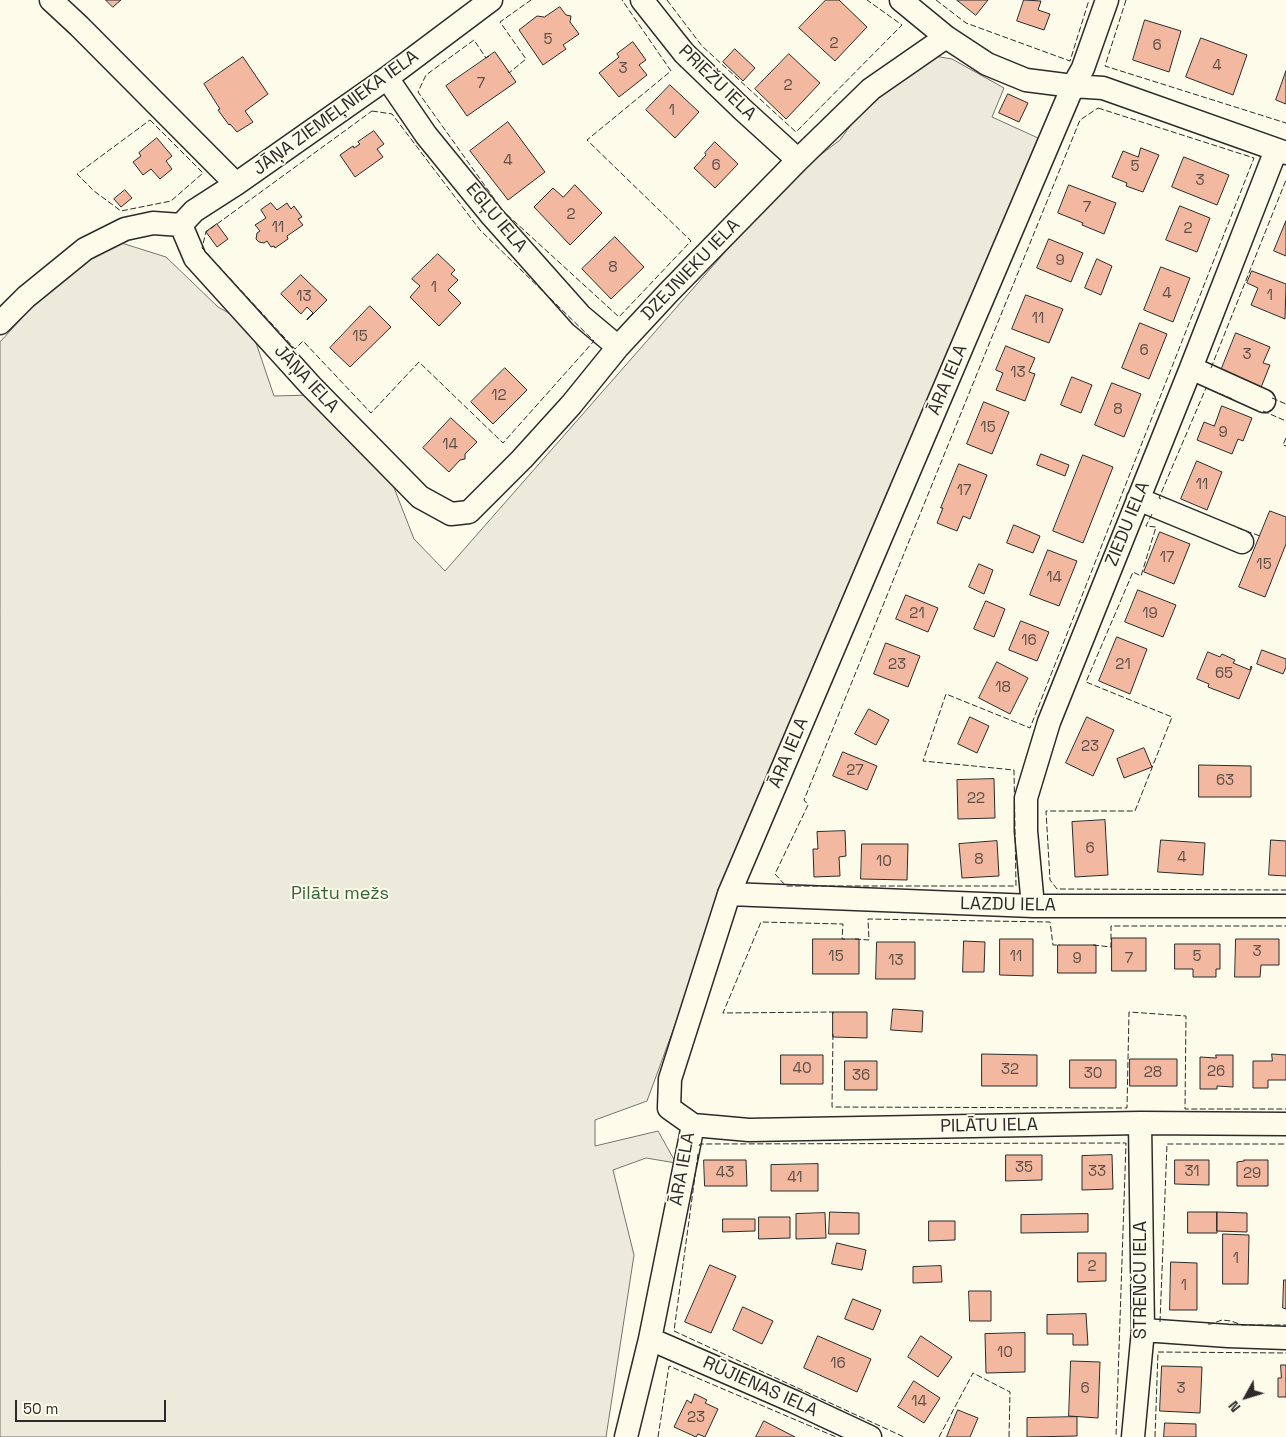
<!DOCTYPE html>
<meta charset="utf-8">
<style>
body{margin:0}
#map{position:relative;width:1286px;height:1437px;overflow:hidden;background:#fdfbea;font-family:"Space Grotesk",sans-serif}
canvas{display:block}
.north{position:absolute;left:1221px;top:1372px;width:50px;height:50px;-webkit-text-stroke:4px #fdfbea;paint-order:stroke;rotate:231deg;font-size:14px;font-weight:700;line-height:20px;text-align:center;color:#2b2b2b}
.north::after{content:'';display:block;margin:auto;width:18px;height:22px;background:#2b2b2b;clip-path:polygon(50% 0,100% 100%,50% 72%,0 100%)}
.scale{position:absolute;left:15px;top:1400px;width:151px;height:22px;box-sizing:border-box;border:2px solid #2b2b2b;border-top:0;padding-left:6px;font-size:15px;line-height:18px;white-space:nowrap;color:#2b2b2b;-webkit-text-stroke:4px #fdfbea;paint-order:stroke}
</style>
<div id="map">
<canvas width="1286" height="1437"></canvas>
<div class="north">N</div>
<div class="scale">50 m</div>
</div>
<script>
const ctx = document.querySelector('canvas').getContext('2d');
ctx.lineJoin = 'round';
function paint(path, color) { ctx.fillStyle = color; ctx.fill(path, 'evenodd'); }
function trace(path, color, width, dash) { ctx.strokeStyle = color; ctx.lineWidth = width; ctx.lineCap = dash ? 'butt' : 'round'; ctx.setLineDash(dash || []); ctx.stroke(path); }
function drawText(font, color, halo, rows, align = 'center') {
  ctx.font = font + ' "Space Grotesk",sans-serif'; ctx.lineWidth = 4; ctx.setLineDash([]); ctx.textBaseline = 'middle'; ctx.strokeStyle = halo; ctx.fillStyle = color; for (const [text, x, y, turn = 0] of rows) {
    ctx.save(); ctx.translate(x, y); ctx.rotate((+turn || 0) * Math.PI / 180); ctx.textAlign = isNaN(turn) ? turn : align; if (halo) ctx.strokeText(text, 0, 0); ctx.fillText(text, 0, 0); ctx.restore();
  }
}
const green = new Path2D(`
 M928,55L952,59L1004,88L992,117L1038,138L725,889L647,1101L595,1120V1146L658,1131L676,1163L646,1158L613,1170L634,1255L606,1437H0V342L54,283L112,240L166,257L218,307L250,325L274,396L313,395L384,462L414,539L445,571L790,178L840,140L878,88Z`);
const building = new Path2D(`
 M106,0H121L113,7Z
 M826,0H839L867,27L835,61L799,28Z
 M957,0H988L976,15Z
 M1024,0L1041,1L1038,10L1050,14L1044,30L1017,21Z
 M560,7L566,15L571,16L570,22L579,34L563,45L566,49L543,65L519,30L537,16L544,17Z
 M1145,20L1181,31L1169,72L1133,60Z
 M1201,38L1247,55L1233,95L1186,77Z
 M633,42L646,60L639,65L647,75L619,97L599,73L619,57L617,54Z
 M735,49L755,68L743,81L723,62Z
 M495,52L516,82L467,116L446,86Z
 M789,54L820,83L786,119L755,89Z
 M243,57L268,94L245,111L253,122L237,132L230,124L229,125L218,110L220,109L204,84Z
 M1286,71V104L1276,100Z
 M670,85L699,112L675,138L646,110Z
 M1008,94L1028,103L1019,122L999,113Z
 M508,122L545,172L508,200L470,151Z
 M374,131L384,144L377,149L383,157L355,177L340,155L353,146L354,148L360,144L358,142Z
 M157,138L172,156L166,161L172,169L160,179L151,169L143,175L133,162L141,156L139,153Z
 M715,142L738,164L715,188L694,168L706,155L705,153Z
 M1141,148L1159,155L1143,192L1126,186L1127,183L1112,177L1123,151L1138,157Z
 M1184,157L1229,175L1217,205L1172,187Z
 M575,185L602,213L570,245L534,207L553,188L563,197Z
 M1069,185L1116,203L1104,234L1082,225L1083,223L1058,213Z
 M125,190L132,198L121,207L114,199Z
 M271,203L277,210L287,203L291,209L294,206L302,217L298,219L303,225L287,236L288,239L275,248L274,246L271,247L267,241L264,243L259,242L256,239L257,233L260,231L255,225L266,218L261,210Z
 M1180,206L1210,218L1197,252L1166,240Z
 M1286,221V256L1274,251Z
 M217,224L228,239L217,247L206,232Z
 M615,237L644,267L611,299L582,269Z
 M1049,239L1083,253L1071,282L1037,268Z
 M438,254L455,270L451,274L458,280L448,290L461,303L439,326L410,297L420,286L412,279Z
 M1097,259L1112,266L1101,295L1085,288Z
 M1161,267L1190,278L1173,322L1144,310Z
 M1252,271L1286,284L1285,319L1251,305L1258,288L1247,283Z
 M301,275L327,300L307,320V319L313,313L307,307L301,314L281,294Z
 M1026,295L1063,309L1049,343L1012,329Z
 M370,306L391,327L350,367L330,348Z
 M1140,323L1167,334L1149,379L1122,368Z
 M1236,333L1270,347L1263,363L1270,365L1260,390L1220,373Z
 M1006,346L1035,358L1029,372L1035,374L1025,401L996,390L1003,373L996,370Z
 M505,368L527,390L493,424L471,402Z
 M1072,377L1092,385L1081,413L1061,405Z
 M1112,383L1141,394L1124,437L1095,425Z
 M984,402L1009,412L992,454L967,444Z
 M1222,406L1252,418L1243,441L1238,439L1232,454L1197,440L1204,422L1214,426Z
 M451,418L477,442L465,454V459L460,460L449,472L423,448Z
 M1041,454L1069,465L1065,476L1037,465Z
 M1083,455L1113,467L1083,543L1053,531Z
 M1197,461L1222,472L1207,510L1181,499Z
 M959,464L987,475L970,519L963,516L957,531L937,523L943,508H941Z
 M1270,511L1286,517V544L1265,597L1239,587Z
 M1014,525L1040,536L1033,553L1007,543Z
 M1160,532L1190,544L1174,584L1144,572Z
 M1048,550L1077,561L1059,606L1030,595Z
 M979,564L993,570L984,594L969,587Z
 M1138,590L1176,605L1163,637L1125,622Z
 M906,595L938,608L928,632L896,619Z
 M986,601L1005,609L994,637L974,629Z
 M1021,621L1049,632L1037,661L1009,650Z
 M1117,637L1147,649L1130,694L1099,681Z
 M886,643L920,656L908,687L874,674Z
 M1262,650L1286,659V667L1283,674L1257,664Z
 M1208,652L1220,657L1222,654L1235,660L1233,663L1250,670L1251,666L1252,667L1239,699L1208,687L1209,684L1197,679Z
 M997,662L1028,678L1010,714L979,698Z
 M869,709L889,720L876,745L855,734Z
 M970,717L989,726L977,753L958,744Z
 M1087,717L1114,730L1093,776L1066,763Z
 M1144,748L1152,767L1124,778L1117,759Z
 M843,752L877,766L867,790L833,776Z
 M1199,765L1251,766V797H1199Z
 M994,779L995,818L958,819L957,780Z
 M1105,820L1108,875L1075,877L1072,822Z
 M845,831L846,856L839,857L840,876L814,877L813,849H818L817,832Z
 M1161,840L1205,843L1203,875L1158,872Z
 M1271,840L1286,841V876L1269,875Z
 M997,841L999,876L962,878L959,844Z
 M862,844H908L907,880L861,879Z
 M1112,938H1146V971H1112Z
 M813,939H859V974H813Z
 M1000,939H1033V976L1000,975Z
 M1236,939H1279V965H1261L1260,977H1235Z
 M964,941L985,942L984,972H963Z
 M877,942H915V979H876Z
 M1175,944H1220V969H1216V977H1193V969H1175Z
 M1058,945H1096V973H1058Z
 M893,1009L923,1011L922,1032L891,1030Z
 M833,1012H867V1038L833,1037Z
 M982,1054L1037,1055V1086H982Z
 M1272,1054L1286,1055V1080H1268V1088H1253V1061H1272Z
 M781,1055H823V1084H781Z
 M1216,1055H1233V1087L1217,1086V1089H1200V1057L1216,1058Z
 M1130,1059H1177V1086H1130Z
 M1070,1060H1116V1088H1070Z
 M845,1061H877V1090H845Z
 M1006,1155H1042V1180L1006,1181Z
 M1112,1155L1113,1189L1082,1190V1156Z
 M704,1160H746L747,1186H705Z
 M1175,1160H1209V1185L1175,1184Z
 M1244,1160H1268V1186H1237V1162L1244,1161Z
 M818,1164V1191H771V1165Z
 M830,1212L859,1213V1234H829Z
 M1188,1212H1217V1233H1188Z
 M1217,1212L1247,1213V1232L1217,1231Z
 M825,1213L826,1238L796,1239V1214Z
 M1088,1214V1232L1021,1233V1215Z
 M759,1217H790V1238L759,1239Z
 M723,1219H755V1231L723,1232Z
 M929,1221H955V1240L929,1241Z
 M1223,1234L1249,1235L1248,1284H1223Z
 M837,1243L866,1250L862,1270L832,1264Z
 M1078,1253H1106V1281L1078,1282Z
 M1171,1262L1197,1263V1310H1170Z
 M710,1265L736,1276L711,1333L685,1322Z
 M941,1266L942,1282L913,1283V1267Z
 M1284,1280H1286V1309L1283,1308Z
 M969,1291H991V1321H970Z
 M853,1299L881,1310L873,1330L845,1319Z
 M743,1307L773,1321L762,1344L733,1330Z
 M1086,1314L1088,1345H1073V1334H1047V1315Z
 M1025,1333V1372L986,1373L985,1334Z
 M818,1336L871,1359L857,1392L804,1368Z
 M921,1336L952,1357L938,1377L908,1357Z
 M1071,1361L1100,1362L1098,1418L1069,1416Z
 M1281,1365H1286V1397H1278V1378H1281Z
 M1162,1366L1202,1367L1200,1413L1160,1411Z
 M914,1381L940,1398L924,1423L898,1407Z
 M695,1394L707,1400L705,1403L718,1409L705,1437L698,1434L696,1437L674,1427L687,1400L691,1403Z
 M958,1410L978,1418L970,1437H947Z
 M1077,1417V1436L1027,1437V1418Z
 M764,1421L795,1437H756Z
 M1165,1423L1196,1424V1437H1164Z`);
const minor = new Path2D(`
 M51,0L79,26L236,184
 M642,0L684,53L742,109L798,160
 M901,0L946,37L987,64L1026,80L1073,86L1103,88L1286,153
 M387,78L426,135L492,216L581,316L618,347
 M181,225L195,258L311,386L420,497L451,514L469,512L522,459L571,405L618,347L669,292L798,160L871,89L946,37
 M181,225L194,211L236,184L387,78L491,0
 M0,323L26,297L85,249L125,229L153,223L181,225
 M1191,368L1264,401
 M1138,499L1242,542
 M729,894L1033,906H1286
 M1033,906L1026,831V798L1049,722L1191,368L1276,150
 M693,1125L749,1130L1140,1123L1286,1124
 M1143,1330L1228,1336L1286,1338
 M650,1339L795,1402L870,1437
 M626,1437L650,1339L693,1125L669,1108L670,1079L729,894L1073,86L1083,68L1107,0
 M1133,1437L1143,1330L1140,1123`);
const fence = new Path2D(`
 M667,0L702,46L796,132L902,25L867,0
 M936,0L966,23L1070,61L1089,0
 M1126,0L1105,66L1286,123
 M489,56L486,58L474,40L426,75L418,92L503,211L619,317L691,241L587,140L671,71L622,0
 M508,71L509,73L526,59L500,22L531,0
 M1098,108L1254,158L1030,728L946,694L923,761L1014,770L1016,886H786L775,874L808,805L804,800L1080,120Z
 M372,111L392,114L480,230L594,341L503,443L419,362L371,413L303,341L295,349L202,248L206,232Z
 M150,120L203,173L171,201L121,211L94,191L77,174Z
 M1211,368L1286,180
 M1272,398L1286,404
 M1263,411L1286,421
 M1286,438L1283,445L1286,446
 M1161,499L1159,498L1206,388L1235,400
 M1152,514L1146,526L1156,527L1141,576L1133,572L1086,682L1172,717L1135,811H1046L1050,880L1057,889L1286,890
 M1238,528L1260,536L1259,538
 M855,939L869,940L868,919L1050,922L1053,945H1060
 M1093,945L1111,947V926H1286
 M833,1014V1012L723,1013L761,922L843,924L842,939H845
 M833,1034L832,1107L1127,1108L1129,1012L1186,1016L1185,1109H1286
 M699,1146L700,1144L1126,1143L1116,1437
 M698,1154L674,1331L904,1437
 M1160,1322L1167,1144H1286
 M1208,1324H1211L1222,1320L1231,1321L1242,1325H1286
 M658,1437L669,1366L836,1437
 M939,1437L973,1373L1010,1392L1009,1437
 M1155,1437L1158,1352L1286,1353`);
const numberNames = [
 ["5",548,40],
 ["2",834,44],
 ["6",1157,46],
 ["4",1217,66],
 ["3",623,69],
 ["7",481,84],
 ["2",788,86],
 ["1",672,111],
 ["4",508,161],
 ["6",716,166],
 ["5",1135,167],
 ["3",1200,181],
 ["7",1087,208],
 ["2",571,215],
 ["11",278,228],
 ["2",1188,229],
 ["9",1060,261],
 ["8",613,268],
 ["1",434,288],
 ["4",1167,294],
 ["1",1270,296],
 ["13",304,297],
 ["11",1038,319],
 ["15",360,337],
 ["6",1144,351],
 ["3",1247,355],
 ["13",1018,373],
 ["12",499,396],
 ["8",1118,410],
 ["15",988,428],
 ["9",1223,433],
 ["14",450,445],
 ["11",1202,485],
 ["17",964,491],
 ["17",1167,558],
 ["15",1264,565],
 ["14",1054,578],
 ["21",917,614],
 ["19",1150,614],
 ["16",1029,641],
 ["23",897,665],
 ["21",1123,665],
 ["65",1224,674],
 ["18",1003,688],
 ["23",1090,747],
 ["27",855,771],
 ["63",1225,781],
 ["22",976,799],
 ["6",1090,849],
 ["4",1182,858],
 ["8",979,860],
 ["10",884,862],
 ["3",1257,952],
 ["15",836,957],
 ["11",1016,957],
 ["5",1197,957],
 ["9",1077,959],
 ["7",1129,959],
 ["13",896,961],
 ["40",802,1069],
 ["32",1010,1070],
 ["26",1216,1072],
 ["28",1153,1073],
 ["30",1093,1074],
 ["36",861,1076],
 ["35",1024,1168],
 ["33",1097,1172],
 ["31",1192,1172],
 ["43",725,1173],
 ["29",1252,1174],
 ["41",795,1178],
 ["1",1236,1259],
 ["2",1092,1267],
 ["1",1184,1286],
 ["10",1005,1353],
 ["16",838,1364],
 ["6",1085,1389],
 ["3",1181,1389],
 ["14",919,1402],
 ["23",696,1418]
];
const streetNames = [
 ["PRIEŽU IELA",717,83,44],
 ["JĀŅA ZIEMEĻNIEKA IELA",336,113,-36],
 ["EGĻU IELA",496,218,50],
 ["DZEJNIEKU IELA",691,270,-46],
 ["JĀŅA IELA",306,379,47],
 ["ĀRA IELA",948,380,-67],
 ["ZIEDU IELA",1128,524,-68],
 ["ĀRA IELA",789,753,-67],
 ["LAZDU IELA",1008,905,1],
 ["PILĀTU IELA",989,1126,-1],
 ["ĀRA IELA",683,1169,-80],
 ["STRENČU IELA",1141,1280,-90],
 ["RŪJIENAS IELA",760,1387,24]
];
const parkNames = [
 ["Pilātu mežs",340,894]
];
paint(green, '#ecebdb');
trace(green, '#74746e', 1);
paint(building, '#f2b8a0');
trace(building, '#2b2b2b', 1);
trace(minor, '#2b2b2b', 25);
trace(minor, '#fdfbea', 22);
trace(fence, '#2b2b2b', 1, [6, 2.5]);
drawText('15px', '#5d4e48', null, numberNames);
drawText('18px', '#2b2b2b', '#fdfbea', streetNames);
drawText('18px', '#34623c', '#fdfbea', parkNames);
</script>
